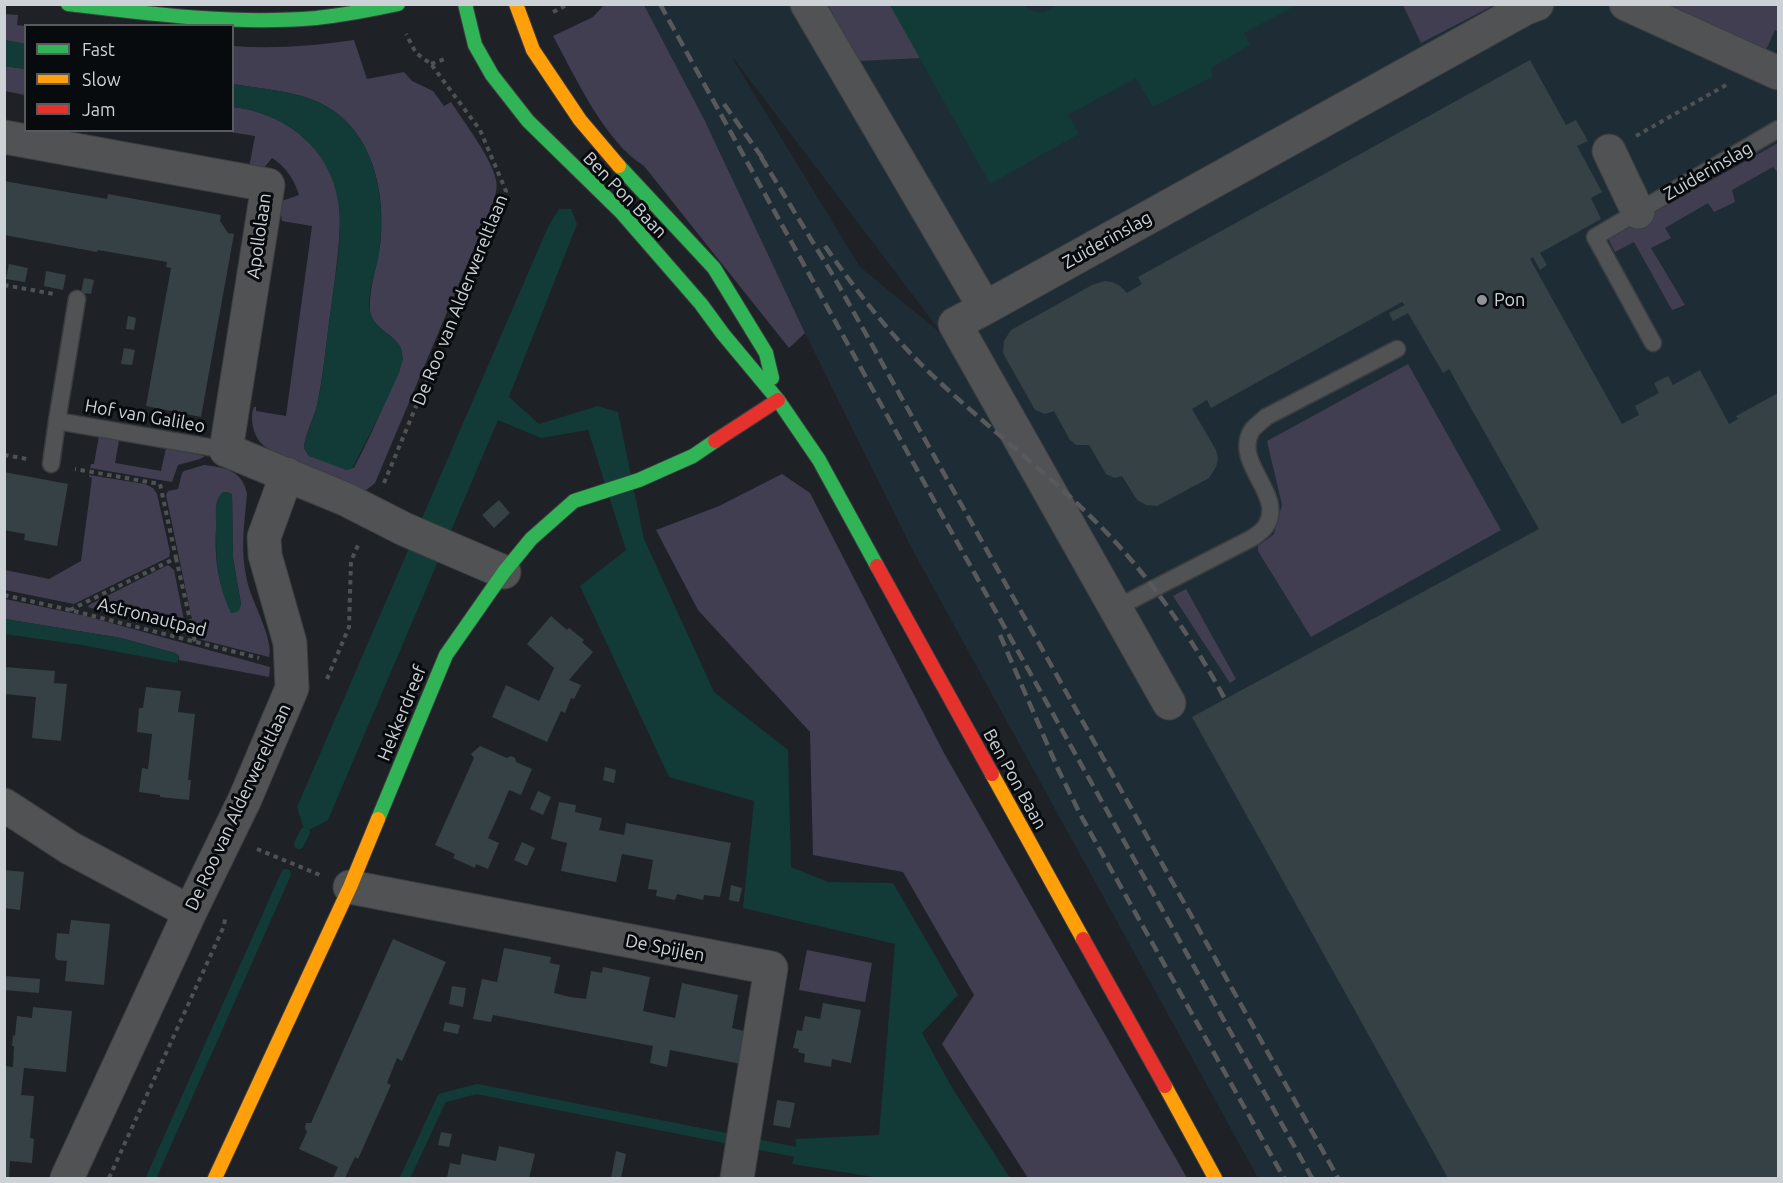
<!DOCTYPE html>
<style>
body{margin:0}
#map{position:relative;width:1783px;height:1183px;overflow:hidden;background:#1e2226;font-family:Ubuntu,sans-serif}
canvas{display:block}
.frame{position:absolute;inset:0;border:6px solid #cdd2d7;pointer-events:none}
.legend{position:absolute;left:24px;top:24px;width:210px;height:108px;box-sizing:border-box;background:#080b0e;border:2px solid #575b5e;margin:0;padding:8px 10px;list-style:none;font-size:18px;color:#cdd2d7}
.legend li{display:flex;align-items:center;gap:12px;height:30px}
.legend b{width:30px;border:2px solid #575b5e}
</style>
<div id="map">
<canvas width="1783" height="1183"></canvas>
<div class="frame"></div>
<ul class="legend">
<li><b style="height:8px;background:#30b455"></b>Fast</li>
<li><b style="height:8px;background:#ff9f0a"></b>Slow</li>
<li><b style="height:8px;background:#e5322d"></b>Jam</li>
</ul>
</div>
<script>
const ctx = document.querySelector('canvas').getContext('2d');
ctx.lineJoin = 'round';
function paint(path, color) { ctx.fillStyle = color; ctx.fill(path, 'evenodd'); }
function trace(path, color, width, dash) { ctx.strokeStyle = color; ctx.lineWidth = width; ctx.lineCap = dash ? 'butt' : 'round'; ctx.setLineDash(dash || []); ctx.stroke(path); }
function drawText(font, color, halo, rows, align = 'center') {
  ctx.font = font + ' Ubuntu,sans-serif'; ctx.lineWidth = 6; ctx.setLineDash([]); ctx.textBaseline = 'middle'; ctx.strokeStyle = halo; ctx.fillStyle = color; for (const [text, x, y, turn = 0] of rows) {
    ctx.save(); ctx.translate(x, y); ctx.rotate((+turn || 0) * Math.PI / 180); ctx.textAlign = isNaN(turn) ? turn : align; if (halo) ctx.strokeText(text, 0, 0); ctx.fillText(text, 0, 0); ctx.restore();
  }
}
const built = new Path2D(`
 M644,5H1778V1178H1258L911,547L805,333L704,119ZM733,59H734L943,335L860,267Z`);
const green = new Path2D(`
 M604,5H644L704,119L805,333L789,348L644,166C604,141 575,76 553,36L593,17Z
 M828,5H890L922,58L858,61Z
 M1403,5H1494L1421,43Z
 M1662,5H1778V32L1775,30L1766,50Z
 M4,14L18,15L17,25L25,26V44L5,40Z
 M354,40L367,79L404,72L412,81L433,91L444,106L451,102C464,122 491,157 496,180C498,188 495,196 493,203L375,483L365,491C340,483 316,472 292,460C283,456 272,452 263,445C254,438 249,418 254,407H256V411L286,416L312,226L282,221L279,202L299,195C294,179 286,167 272,158L259,174L249,168L255,136L224,131L232,130L233,107C288,113 338,154 340,213C340,245 335,277 331,309C326,341 324,373 317,405C314,419 305,433 304,448L309,456L354,468C368,441 381,413 392,385C395,377 401,368 402,360C403,355 402,351 400,347C392,332 370,327 370,309C369,285 379,261 381,237C385,182 368,121 313,100C291,91 257,88 233,84V46C274,49 313,46 354,40Z
 M4,66L25,69V95L5,91Z
 M1778,143V173L1773,167L1732,190L1735,202L1714,212L1708,203L1665,228L1671,238L1651,248L1685,305L1672,310L1634,242L1615,252L1608,238Z
 M1408,364L1501,530L1311,637L1258,551V546L1274,534L1282,505L1267,441Z
 M99,436L119,440L115,463L161,471L166,448L205,456L200,459L178,465L172,482L90,468L91,464H94Z
 M204,465C225,467 243,471 247,494C244,529 239,556 250,591C255,606 274,643 269,657L202,640L195,634L166,495L168,491L178,489L182,473L184,471ZM223,492H227L232,495L233,558L241,604L239,610L232,613C218,586 214,558 216,527C217,513 215,504 223,492Z
 M782,474L810,493L944,753L1187,1178H1028L942,1044L974,995L903,872L813,855L810,732L698,610L656,530L719,506Z
 M89,475L145,484L153,488L157,494L170,552L169,557L74,604L5,590V570L49,579L81,561L92,478L89,477Z
 M168,565L174,570L187,635L88,607L89,605Z
 M1186,589L1236,679L1230,683L1173,596Z
 M5,599L86,616L270,667L269,677L179,660V656L175,653L121,638L5,619Z
 M807,950L872,963L865,1002L799,990Z`);
const water = new Path2D(`
 M1058,4H1297V5L1244,33L1250,45L1211,68L1213,77L1153,107L1136,78L1068,115L1079,134L990,184L890,5H1024L1029,10L1043,13Z
 M4,40L25,44V69L5,66Z
 M232,84C256,88 291,91 313,100C375,124 387,195 379,254C376,273 364,299 372,317C377,330 393,335 400,346L403,359L399,373L382,410L352,469L346,470L309,456L304,448C305,434 314,419 317,405C324,373 326,341 331,309C335,277 342,242 339,209C334,151 287,113 233,107Z
 M559,209H571L577,224L509,397L539,424L598,406L618,412L644,539L714,692L788,750L791,867L828,882L893,883L958,995L922,1033L951,1086L1010,1178H880L792,1164L796,1152V1139L879,1135L895,944L743,908L754,801L669,777L580,586L626,550L588,430L541,438L498,420L328,820L305,832L297,807L548,227Z
 M223,492L231,493L232,495L233,558L241,604C240,610 238,613 231,613C216,581 216,557 216,522C216,511 214,499 223,492Z
 M5,619L121,638L175,653L179,656L177,663L82,645L5,634Z`);
const stream = new Path2D(`
 M299,844L305,832
 M151,1178L286,874
 M405,1178L442,1098L477,1089L796,1152`);
const building = new Path2D(`
 M1530,60L1566,125L1576,120L1588,141L1577,146L1602,192L1591,198L1601,219L1540,253L1547,265L1540,270L1533,257L1530,259L1622,424L1639,415L1635,406L1659,393L1654,383L1668,376L1673,385L1700,370L1729,424L1738,419L1736,416L1778,393V1178H1448L1192,717L1539,529L1449,369L1443,373L1408,313L1393,321L1389,313L1405,305L1402,302L1211,408L1207,400L1192,409L1216,450L1218,458L1216,467L1209,478L1157,506L1146,505L1137,500L1122,476L1115,478L1106,474L1089,445H1076L1070,440L1054,411L1045,414L1035,410L1003,353L1004,341L1011,330L1092,285L1105,281L1112,282L1120,286L1127,293L1142,284L1138,277Z
 M4,181L107,199L108,194L221,215L220,221L228,233L234,234L201,417L146,406L171,268L166,267L167,262L98,250L97,252L4,235Z
 M9,264L28,268L25,282L6,279Z
 M46,271L66,275L63,290L44,286Z
 M84,278L94,280L91,294L81,293Z
 M128,316L136,318L134,330L126,329Z
 M124,348L135,350L132,365L121,364Z
 M4,472L68,484L57,546L24,540L25,534L4,530Z
 M499,500L510,513L494,528L482,515Z
 M551,616L567,630L569,628L584,640L582,642L593,652L569,680L581,685L574,699L571,698L565,713L561,711L547,742L492,717L506,685L539,701L554,668L527,644Z
 M4,667L55,671L54,683L67,684L61,741L32,738L36,697L4,694Z
 M146,687L181,691L178,712L195,714L188,780H191L189,800L160,797V795L139,792L142,768L148,769L152,734L137,732L139,708H143Z
 M480,746L507,758L511,756L515,758L516,762L532,769L521,795L509,790L499,814L488,838L499,843L488,869L476,864L475,868L453,858L455,854L435,845L474,758L471,754Z
 M605,767L616,770L614,783L603,780Z
 M538,791L551,797L543,815L530,809Z
 M559,802L576,805L575,812L602,818L599,830L624,835L626,823L731,843L720,897L704,895L703,900L677,894L675,900L656,896L657,890L648,889L653,860L622,854L616,882L561,871L567,843L551,839Z
 M522,842L535,848L527,866L514,860Z
 M4,870L24,872L20,910L4,908Z
 M731,885L742,888L739,902L729,900Z
 M71,920L110,924L104,985L65,981L67,961L57,960L55,957L57,933L69,934Z
 M393,939L446,962L402,1061L397,1058L387,1083L391,1085L358,1159L355,1157L345,1178H333L338,1167L299,1149L307,1132L305,1128L306,1123H311Z
 M504,948L551,957L550,963L560,965L554,993L570,997L586,999L591,971L602,973L603,967L650,977L643,1011L675,1018L682,983L738,995L732,1028L748,1032L741,1064L670,1050L667,1067L650,1063L653,1046L493,1015L491,1022L473,1019L482,979L497,982Z
 M4,976L40,979L39,993L4,990Z
 M452,986L466,988L463,1007L449,1004Z
 M823,1003L861,1010L851,1063L832,1059L831,1067L804,1062L805,1054L798,1052L799,1049L793,1048L797,1030L802,1031L805,1016L820,1019Z
 M33,1007L72,1011L66,1072L24,1068L21,1095L34,1096L30,1138L34,1139L32,1163L10,1161L9,1178L4,1177V1066L13,1067L14,1046H12L13,1035L15,1036L17,1016L32,1018Z
 M445,1022L460,1025L458,1034L443,1031Z
 M777,1100L795,1103L790,1128L773,1125Z
 M441,1132L452,1134L449,1147L438,1145Z
 M499,1146L535,1154L529,1178H447L450,1163L460,1165L462,1154L496,1161Z
 M616,1151L626,1154L621,1178H611Z`);
const path = new Path2D(`
 M553,12L569,4
 M431,64L445,59
 M1636,136L1726,85
 M4,285L54,294
 M4,455L27,459
 M384,483L506,191L480,130L431,64L416,53L406,34
 M176,558L195,642
 M4,595L70,610L259,658
 M70,610L176,558L160,484L75,469
 M327,679L349,627L351,561L359,543
 M257,849L320,875
 M109,1178L224,926L225,919`);
const lane = new Path2D(`
 M77,299L57,421L226,450
 M1653,343L1595,237L1778,129
 M51,464L57,421
 M1116,608L1254,537C1258,534 1265,529 1267,524C1284,494 1232,462 1252,430C1255,426 1262,421 1266,417L1397,349`);
const street = new Path2D(`
 M807,4L985,308L1526,8L1537,4
 M1626,4L1778,73
 M4,137L268,185L226,450L345,499L404,529L504,572
 M1609,151L1638,212
 M985,308L955,324L1169,703
 M4,805L70,848L190,912
 M350,887L771,968L737,1178
 M67,1178L190,912L245,799L292,688L290,643L265,555L264,537L287,474`);
const fast = new Path2D(`
 M68,4C150,14 233,25 316,18C344,15 371,10 398,4
 M465,4L475,45L492,75L528,121L621,212L701,304L723,334L778,400L819,460L877,566
 M619,166L714,268L766,353L772,378
 M378,819L446,655L504,572L531,539L574,501L639,480L693,456L715,441`);
const slow = new Path2D(`
 M516,4L533,50L580,120L619,166
 M992,774L1083,939
 M1165,1086L1215,1178
 M215,1178L350,887L378,819`);
const jam = new Path2D(`
 M715,441L778,400
 M877,566L992,774
 M1083,939L1165,1086`);
const rail = new Path2D(`
 M660,4L947,524L1312,1178
 M724,104L766,163
 M761,157L834,277L1338,1178
 M825,246C857,292 891,336 932,375C993,433 1063,484 1119,546C1161,593 1195,644 1225,699
 M1000,635L1058,769L1080,814L1284,1178`);
const markers = [
 [1482,300,6,"#909499"]
];
const streetNames = [
 ["Zuiderinslag",1708,171,-30],
 ["Ben Pon Baan",625,195,46],
 ["Apollolaan",259,236,-82],
 ["Zuiderinslag",1107,240,-29],
 ["De Roo van Alderwereltlaan",460,300,-68],
 ["Hof van Galileo",145,416,10],
 ["Astronautpad",152,617,14],
 ["Hekkerdreef",402,713,-68],
 ["Ben Pon Baan",1015,779,61],
 ["De Roo van Alderwereltlaan",238,807,-65],
 ["De Spijlen",665,948,11]
];
const poiNames = [
 ["Pon",1494,300]
];
paint(built, '#1e2c35');
paint(green, '#413e52');
paint(water, '#123a37');
trace(stream, '#123a37', 10);
paint(building, '#354145');
trace(lane, '#3b3e41', 19);
trace(street, '#3b3e41', 35);
trace(fast, '#3b3e41', 16);
trace(slow, '#3b3e41', 16);
trace(jam, '#3b3e41', 16);
trace(path, '#4f5254', 4, [4.5, 4.5]);
trace(lane, '#505254', 16);
trace(street, '#505254', 33);
trace(fast, '#30b455', 14);
trace(slow, '#ff9f0a', 14);
trace(jam, '#e5322d', 14);
trace(rail, '#57595c', 4.5, [12, 6]);
for (const [x, y, r, color] of markers) { const dot = new Path2D(); dot.arc(x, y, r, 0, 2 * Math.PI); ctx.fillStyle = color; ctx.fill(dot); trace(dot, '#080b0e', 2); }
drawText('18px', '#cdd2d7', '#080b0e', streetNames);
drawText('18px', '#cdd2d7', '#080b0e', poiNames, 'left');
</script>
